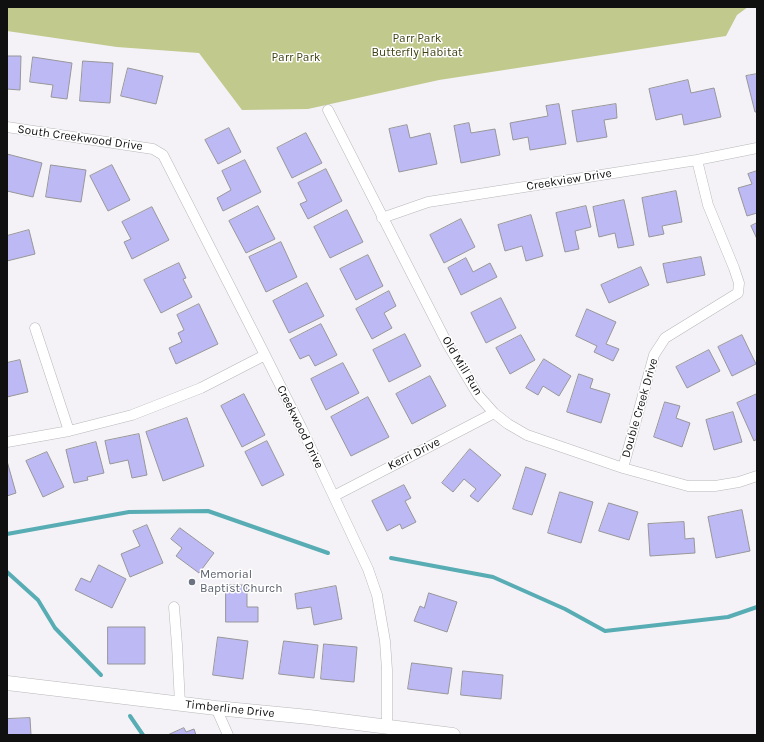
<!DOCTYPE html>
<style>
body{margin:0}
#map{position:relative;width:764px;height:742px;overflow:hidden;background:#f4f2f6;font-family:Karla,sans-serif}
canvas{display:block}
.frame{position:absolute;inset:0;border:8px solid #101011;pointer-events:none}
</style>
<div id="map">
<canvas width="764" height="742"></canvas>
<div class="frame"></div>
</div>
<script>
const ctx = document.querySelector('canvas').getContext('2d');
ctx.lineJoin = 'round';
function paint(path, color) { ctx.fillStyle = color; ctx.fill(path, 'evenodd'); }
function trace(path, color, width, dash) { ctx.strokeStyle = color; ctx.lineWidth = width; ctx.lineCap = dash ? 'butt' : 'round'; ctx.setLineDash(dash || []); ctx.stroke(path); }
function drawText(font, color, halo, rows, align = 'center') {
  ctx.font = font + ' Karla,sans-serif'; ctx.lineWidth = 3; ctx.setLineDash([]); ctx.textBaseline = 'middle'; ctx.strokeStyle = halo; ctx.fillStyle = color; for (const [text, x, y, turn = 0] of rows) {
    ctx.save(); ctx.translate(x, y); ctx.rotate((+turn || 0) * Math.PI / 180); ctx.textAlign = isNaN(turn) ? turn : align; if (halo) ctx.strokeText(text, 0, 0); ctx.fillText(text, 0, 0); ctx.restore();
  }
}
const green = new Path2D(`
 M7,7H748L737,15L726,36L439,80L308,109L242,110L199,53L117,47L7,31Z`);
const stream = new Path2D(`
 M7,534L129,512L208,511L328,553
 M391,558L493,577L565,609L605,631L728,617L757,607
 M7,572L38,600L55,628L101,675
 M130,716L143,735`);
const building = new Path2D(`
 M7,56H21L20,90L7,89Z
 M33,57L72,63L67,99L51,97L53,85L30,82Z
 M83,61L113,63L110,103L80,101Z
 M128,68L163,76L156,104L121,96Z
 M757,74V112H755L746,76Z
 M688,80L691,93L714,88L721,117L684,125L682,114L656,120L649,89Z
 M559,104L566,144L530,150L528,137L513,140L510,123L548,116L546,106Z
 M616,104L617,118L604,120L607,137L577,142L572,111Z
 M469,123L471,133L495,129L500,155L461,163L454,126Z
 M407,125L410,138L430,133L437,164L399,172L389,129Z
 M229,128L241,152L218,164L205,140Z
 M306,133L322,163L292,178L277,148Z
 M7,154L42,163L33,197L7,191Z
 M245,160L261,192L223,211L217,198L231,190L222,171Z
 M51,165L86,170L81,202L46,197Z
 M112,165L130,200L108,211L90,176Z
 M326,169L342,201L308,219L300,204L307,201L298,183Z
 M757,171V213L747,216L738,188L752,184L748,174Z
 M676,191L682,222L662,226L664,234L649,237L642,198Z
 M624,200L634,245L618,248L615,233L599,237L593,207Z
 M258,206L275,239L246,253L229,221Z
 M586,206L591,227L575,231L579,249L565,252L556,213Z
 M152,207L169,240L132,259L124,242L131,239L122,222Z
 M347,210L363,242L330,258L314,227Z
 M531,215L543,256L526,261L522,246L505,251L498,225Z
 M461,219L475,247L444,263L430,235Z
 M757,223V239L751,226Z
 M29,230L35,254L7,261V236Z
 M281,242L297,277L266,292L249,257Z
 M368,255L383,286L356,300L340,269Z
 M701,257L705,275L667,283L663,264Z
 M466,258L473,272L490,263L497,277L461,295L448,268Z
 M179,263L186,278L183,279L192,297L161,313L144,280Z
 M641,267L649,285L609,303L601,285Z
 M307,283L324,316L289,333L273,301Z
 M389,291L396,306L384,313L392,328L372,339L356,309Z
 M501,298L516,328L486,343L471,313Z
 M199,304L218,344L176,364L169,348L182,342L178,333L184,330L177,315Z
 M587,309L616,322L606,344L619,349L613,361L594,352L597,346L576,336Z
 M321,324L337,355L315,366L309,355L300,359L290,340Z
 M405,334L421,366L389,382L373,350Z
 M521,335L535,360L510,374L496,348Z
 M742,335L756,364L732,376L718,347Z
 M709,350L720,371L687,388L676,367Z
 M544,359L571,376L559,396L543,386L538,395L526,388Z
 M20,360L28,392L7,397V363Z
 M343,363L359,393L326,410L311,379Z
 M579,374L593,379L590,388L610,394L601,423L567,412Z
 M430,376L446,406L412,424L396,394Z
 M244,394L265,435L242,447L221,406Z
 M757,394V439L754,441L737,403Z
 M368,397L389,437L351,456L331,417Z
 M665,402L680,406L676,418L690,423L682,447L654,437Z
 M733,412L742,442L714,450L706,420Z
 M187,418L204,466L163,481L146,432Z
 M139,434L147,475L132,478L128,460L110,464L105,441Z
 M267,441L284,475L262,486L245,452Z
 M96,442L104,473L87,477L88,480L74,483L66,450Z
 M470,449L501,475L478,502L470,496L476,489L464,479L453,492L442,483Z
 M47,452L64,487L43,497L26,461Z
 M7,461L16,493L7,496Z
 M526,467L546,474L532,515L513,509Z
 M404,485L411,498L405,501L416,522L402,529L400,524L387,531L372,501Z
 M560,492L593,502L581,543L548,533Z
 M609,503L638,512L629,540L599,531Z
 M742,510L750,551L716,558L708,517Z
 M684,522L685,539L694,538L695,553L650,556L648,524Z
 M147,525L163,563L130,577L121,554L140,546L133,531Z
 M180,528L214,553L199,573L176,556L182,548L171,539Z
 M99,565L126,579L112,608L75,590L81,578L90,582Z
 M226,585H247V607H258V622H226Z
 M336,586L342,619L314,625L311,607L297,609L295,594Z
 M429,593L457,602L447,632L414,621L420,606L424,608Z
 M108,627H145V664H108Z
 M218,637L248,641L243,679L213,675Z
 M284,641L318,645L314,678L279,674Z
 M324,644L357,647L354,682L321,679Z
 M412,663L452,668L448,694L408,689Z
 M463,671L503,675L501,699L461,695Z
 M30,718L31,735H7V719Z
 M184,728L186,732L194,729L196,735H168Z`);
const street = new Path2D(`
 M328,110L448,345L478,395L494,413L508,424L527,435L623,468L688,486H715L739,482L757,476
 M7,127L153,149L163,155L265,355L302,429L368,569L377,595L385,641L387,670V727
 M382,218L428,202L697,160L757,148
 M35,328L69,431
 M7,442L69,431L132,415L201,388L265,355
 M623,468L654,355L665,338L738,293L739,283L734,268L708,205L697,160
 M334,496L494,413
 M174,607L177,645L180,704
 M216,708L228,735`);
const secondary = new Path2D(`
 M7,683L216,708L309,717L453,735`);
const markers = [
 [192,582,4,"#6b7280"]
];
const parkNames = [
 ["Parr Park",417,39],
 ["Butterfly Habitat",417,53],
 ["Parr Park",296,58]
];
const streetNames = [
 ["South Creekwood Drive",80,138,8],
 ["Creekview Drive",569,180,-9],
 ["Old Mill Run",462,366,59],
 ["Double Creek Drive",640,408,-74],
 ["Creekwood Drive",300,427,64],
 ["Kerri Drive",414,454,-27],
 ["Timberline Drive",230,709,6]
];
const worshipNames = [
 ["Memorial",200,575],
 ["Baptist Church",200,589]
];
paint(green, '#c1c98c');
trace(stream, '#58adb4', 4);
paint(building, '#bdb9f4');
trace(building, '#97969a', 1);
trace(street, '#b8b7ba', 11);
trace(secondary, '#b8b7ba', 15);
trace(street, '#fff', 10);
trace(secondary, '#fff', 14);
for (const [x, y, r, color] of markers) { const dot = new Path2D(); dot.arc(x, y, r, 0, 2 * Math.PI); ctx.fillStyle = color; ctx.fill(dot); trace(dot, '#fff', 1.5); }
drawText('12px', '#3e4213', '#fff', parkNames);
drawText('12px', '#101011', '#fff', streetNames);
drawText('12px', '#5b616d', '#fff', worshipNames, 'left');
</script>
